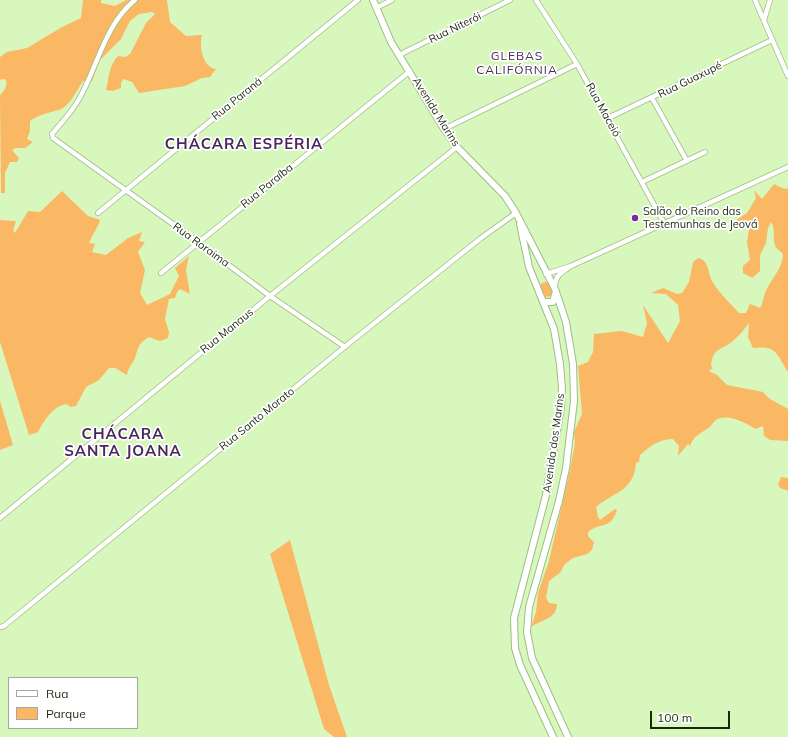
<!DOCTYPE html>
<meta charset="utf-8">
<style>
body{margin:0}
#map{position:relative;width:788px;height:737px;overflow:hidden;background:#d8f7bd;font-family:Mulish,sans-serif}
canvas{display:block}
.legend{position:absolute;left:8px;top:677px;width:130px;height:52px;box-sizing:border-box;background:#fff;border:1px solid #a4a9a0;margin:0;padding:5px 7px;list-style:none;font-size:12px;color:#1c2711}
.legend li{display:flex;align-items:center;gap:8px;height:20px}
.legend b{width:20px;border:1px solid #a4a9a0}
.scale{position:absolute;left:650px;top:711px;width:80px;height:18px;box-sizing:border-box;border:2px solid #1c2711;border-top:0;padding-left:5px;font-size:12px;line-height:14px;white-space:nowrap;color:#1c2711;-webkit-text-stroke:3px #fff;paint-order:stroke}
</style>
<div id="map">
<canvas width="788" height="737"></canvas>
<ul class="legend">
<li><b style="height:5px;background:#fff"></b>Rua</li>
<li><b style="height:11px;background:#fab864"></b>Parque</li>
</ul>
<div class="scale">100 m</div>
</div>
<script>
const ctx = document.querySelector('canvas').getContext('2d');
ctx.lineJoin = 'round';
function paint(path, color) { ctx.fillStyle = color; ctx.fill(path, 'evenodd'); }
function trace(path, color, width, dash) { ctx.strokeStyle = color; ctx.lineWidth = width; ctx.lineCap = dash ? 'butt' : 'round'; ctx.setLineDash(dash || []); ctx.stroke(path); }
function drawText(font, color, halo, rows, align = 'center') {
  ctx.font = font + ' Mulish,sans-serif'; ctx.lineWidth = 3.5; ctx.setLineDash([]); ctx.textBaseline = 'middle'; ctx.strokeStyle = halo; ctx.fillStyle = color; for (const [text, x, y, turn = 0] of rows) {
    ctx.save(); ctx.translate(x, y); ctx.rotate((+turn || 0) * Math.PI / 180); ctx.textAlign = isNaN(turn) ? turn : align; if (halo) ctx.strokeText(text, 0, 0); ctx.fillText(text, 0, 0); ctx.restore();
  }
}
const green = new Path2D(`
 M83,0H101V3L115,6L126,0H167L170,22L186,36L202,35C199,46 202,67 216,69L210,77L202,78L185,86L139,93L132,82L124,79L121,82V88L113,91L106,90C109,78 109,65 118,56L125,57L130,54L146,23L155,14L152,12L139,14L130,21L121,39L100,60L92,81H83C77,90 70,106 59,110C48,113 40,114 30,121V131L27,139L33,142L25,148H15L12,150L19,158L17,162H10L5,173V193H1L0,95C4,91 8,86 6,80L3,79L0,80V57L7,52L27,48L62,27L81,18Z
 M774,184L782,188L788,189V372C776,353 777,345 753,348L748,337L749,323C744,329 740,335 734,340C722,351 713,346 711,366L713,368L709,371L717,375L727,385L763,392L770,399L788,409V441L770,440L764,436L763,426L755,429C746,423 728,413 716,420C713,422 711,427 707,429C698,435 694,436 690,446L688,444L678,456L679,446L673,439C659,439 650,446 640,455L639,462L636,463C634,491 614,492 596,507L598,517L600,520L615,509L617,510C610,531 601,521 588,532V536L594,542L592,550L587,554L573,558L564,565L561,572L549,581L546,598L549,603L557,604C557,619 541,620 531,627L536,612L538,593L549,561L570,470L575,443L574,432L582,414L578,366L588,362L593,352L594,334L622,331L643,337L647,323L643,305L668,343L680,321L678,305L666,294L651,293L663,288L677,294L682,293L689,282L693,262L698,258C709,260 708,273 712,281C719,293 730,303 739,313H746L750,304L760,308C764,301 764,292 768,287C774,275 782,269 783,255C781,250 776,250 775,245C772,237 776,229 771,222L768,228L766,243L760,255V271L752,278L743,273V266L750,260L747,242L749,229L747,226L736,220L747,213L756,198L754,190L762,199Z
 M62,191L88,216L100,220C99,226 92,235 89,243L95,244L92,252L106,255L128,238L142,232L139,241L145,242L138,252L145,270L140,293L147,305L170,294L179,276L175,268L189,256L186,270L190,294L180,289L177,292L175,298L169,299L165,319L169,332L168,338L160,341L149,337C138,344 139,346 135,358C132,365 128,367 127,375L115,368H109L99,380L86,387L76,406L71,407L66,404C52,407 44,421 38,432L29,435L0,342V220L16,221L13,230L15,233L28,211L40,212Z
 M544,282L549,283L552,292L551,296L546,297L542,293L540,285Z
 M0,401L13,445L0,450Z
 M781,477L788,478V491L780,488L778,485Z
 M290,540L329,685L347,737H334L324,729L270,554Z`);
const street = new Path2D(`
 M135,0C105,24 97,68 79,99C72,112 61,123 52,134L53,138L198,242L270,296L345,347
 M536,0L577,64L664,223
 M755,0L788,76
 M376,8L392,0
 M764,20L770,0
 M399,55L510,0
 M652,98L687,161
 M608,118L772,40
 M444,129L577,64
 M642,182L705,152
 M98,213L358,0
 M161,273L410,71
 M546,274L571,266L788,167
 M555,287C555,276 560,274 568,268
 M0,518L270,296L457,147
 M0,627L4,626L347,345L481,238L516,213`);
const secondary = new Path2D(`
 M373,0L391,42L444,129L457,147L505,196L516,213L555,289L566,322L573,364L574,401L566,468L559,501L529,607L527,632L532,658L568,737
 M520,224L529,267L554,329L560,364L562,388L561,407L546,495L514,618L515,648L520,665L553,737
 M544,302H553L555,294`);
const markers = [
 [635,218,4,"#772c9f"]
];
const streetNames = [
 ["Rua Niterói",455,28,-26],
 ["Rua Guaxupé",690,80,-26],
 ["Rua Paraná",237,99,-39],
 ["Rua Maceió",603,110,61],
 ["Avenida Marins",436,112,58],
 ["Rua Paraíba",267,186,-39],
 ["Rua Roraima",201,245,36],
 ["Rua Manaus",227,331,-39],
 ["Rua Santo Morato",257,419,-39],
 ["Avenida dos Marins",554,443,-82]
];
const poiNames = [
 ["Salão do Reino das",643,212],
 ["Testemunhas de Jeová",643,225]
];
const neighbourhoodNames = [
 ["GLEBAS",517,56],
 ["CALIFÓRNIA",517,70]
];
const districtNames = [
 ["CHÁCARA ESPÉRIA",244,144],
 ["CHÁCARA",123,434],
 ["SANTA JOANA",123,451]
];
paint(green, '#fab864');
trace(street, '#9fbd85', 6);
trace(secondary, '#9fbd85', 8);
trace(street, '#fff', 4.5);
trace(secondary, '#fff', 6);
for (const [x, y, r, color] of markers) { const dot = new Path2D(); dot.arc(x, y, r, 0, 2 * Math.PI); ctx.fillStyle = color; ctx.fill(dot); trace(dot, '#fff', 1.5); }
drawText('11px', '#1c2711', '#fff', streetNames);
drawText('11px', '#1c2711', '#fff', poiNames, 'left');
ctx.letterSpacing = '1px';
drawText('12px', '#49265e', '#fff', neighbourhoodNames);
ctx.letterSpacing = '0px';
ctx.letterSpacing = '1px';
drawText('bold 15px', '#49265e', '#fff', districtNames);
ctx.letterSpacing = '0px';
</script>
